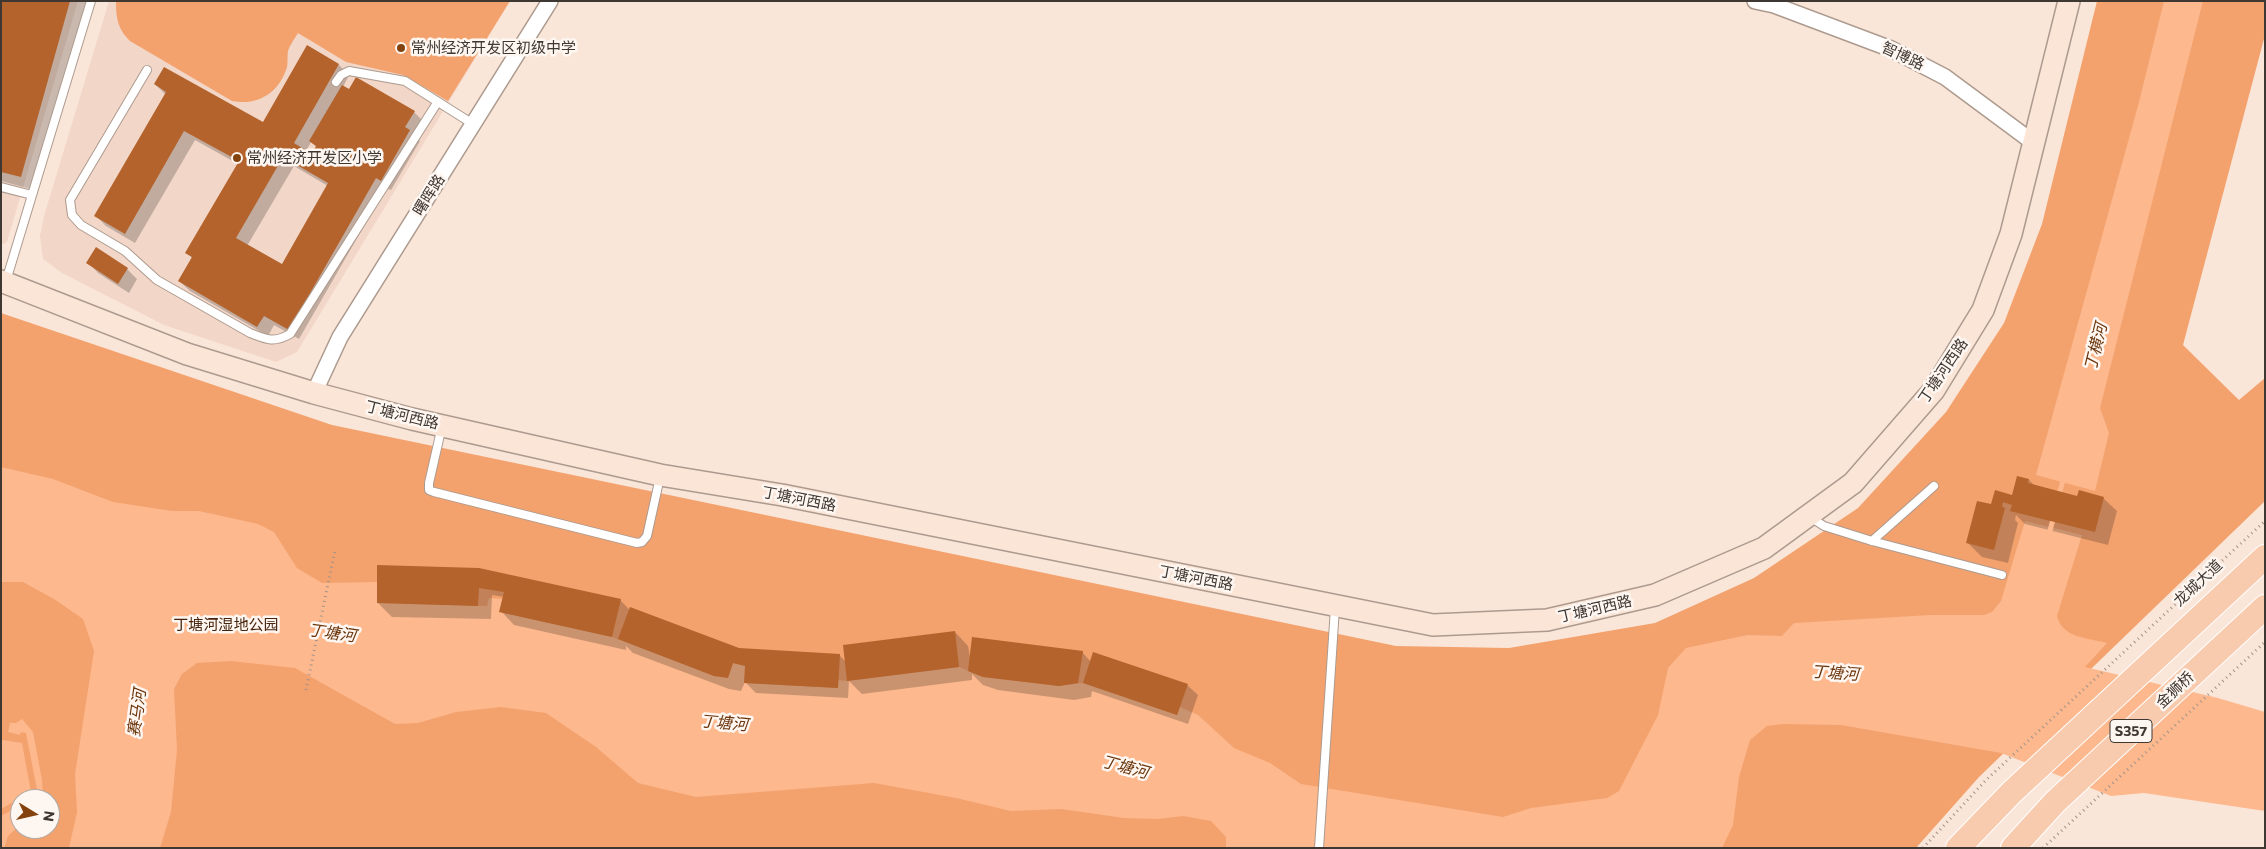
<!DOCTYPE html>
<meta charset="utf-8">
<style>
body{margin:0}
#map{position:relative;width:2266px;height:849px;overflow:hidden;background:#fae6d9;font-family:Commissioner,sans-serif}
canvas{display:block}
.frame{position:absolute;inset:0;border:2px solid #3f3732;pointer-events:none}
.north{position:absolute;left:10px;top:789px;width:50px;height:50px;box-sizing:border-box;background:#fef6f1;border:1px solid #b2aaa5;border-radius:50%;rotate:99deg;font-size:14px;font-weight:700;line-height:20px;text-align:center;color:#3f3732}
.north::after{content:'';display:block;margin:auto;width:18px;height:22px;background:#84420e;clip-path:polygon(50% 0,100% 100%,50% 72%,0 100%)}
</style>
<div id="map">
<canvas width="2266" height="849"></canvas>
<div class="frame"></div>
<div class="north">N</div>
</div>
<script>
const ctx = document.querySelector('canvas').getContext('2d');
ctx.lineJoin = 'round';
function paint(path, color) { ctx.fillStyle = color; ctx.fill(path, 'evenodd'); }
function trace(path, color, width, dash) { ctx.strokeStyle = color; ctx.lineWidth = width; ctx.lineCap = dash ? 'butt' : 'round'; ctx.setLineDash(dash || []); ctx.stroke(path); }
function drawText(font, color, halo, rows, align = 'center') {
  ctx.font = font + ' Commissioner,"Noto Sans SC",sans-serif'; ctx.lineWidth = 5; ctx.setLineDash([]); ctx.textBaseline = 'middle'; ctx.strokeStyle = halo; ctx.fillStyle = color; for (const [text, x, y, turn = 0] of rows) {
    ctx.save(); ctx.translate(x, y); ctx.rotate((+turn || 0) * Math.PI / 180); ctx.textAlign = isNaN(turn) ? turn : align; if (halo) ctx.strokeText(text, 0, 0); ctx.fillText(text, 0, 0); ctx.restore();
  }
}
const built = new Path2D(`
 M1,1H78L7,242L1,245Z
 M109,1H510L297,352L276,362L164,325L62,273L43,259L40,236L44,216Z`);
const green = new Path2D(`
 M116,1H510L448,101L403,75L346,62L298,33C295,38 290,45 288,51C287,56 288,62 287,67C279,93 258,106 232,101L130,41C118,29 116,19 116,1Z
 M2097,1H2265V35L2183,345L2239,400L2265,378V501L1979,777L1916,848H1V313L332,425L1396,646L1509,648L1655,623L1754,578L1858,508L1946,412L2004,323L2042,224ZM20,799H50V829H20Z`);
const water = new Path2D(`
 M2164,1H2203L2100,408L2109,433L2095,491L2036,475L2139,102Z
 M1,467L53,479L113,502L172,511H199L258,524L274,532L297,568L322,583L377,582V603L487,606L489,598L502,599L500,612L612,637L714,676L728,677L733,663L745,666V683L838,688V680L847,681L959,667L983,677L1059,686L1083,683L1177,715L1180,707L1198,715L1234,748L1270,763L1301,784L1503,817L1531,808L1607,798L1619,791L1658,715L1668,668L1686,648L1747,635L1782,636L1794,623L1931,615H1984L1992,612L2001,601L2025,521L2082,535L2057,616C2062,638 2088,638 2107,643L2085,667L2218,698L2265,712V811L2144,793L2111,796L2001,753L1841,725L1783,724L1767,726L1750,740L1739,777L1733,825L1722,848H1226V837L1211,821L1183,816L1158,819L1124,818L1061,809L1011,811L956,798L874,783L696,797L638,783L596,747L546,713L501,707L456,712L418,723L395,724L295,668L231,661L197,663L182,674L174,689L177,750L171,812L160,848H69L77,812L75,774L94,651L83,619L54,599L23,582H1Z
 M22,719L33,732L42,780L43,799H32L41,794L40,789L37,790L26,733L21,732L20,735L8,732L10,723H16Z
 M2,740L22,743L31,792L1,809Z
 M20,806V825L8,836L4,848H1V816Z`);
const shadow = new Path2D(`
 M1,1H87L34,190L1,181Z
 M307,47L339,65L349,75L343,87L414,112L424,122L416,137L420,141L391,190L386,188L299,339L274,325L268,336L190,291L179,281L192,258L186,252L238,164L195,140L135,243L106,226L96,216L166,95L155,84L263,124ZM311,142L317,147L312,155L306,151ZM294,166L328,186L282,266L247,246Z
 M88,262L127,269L137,279L129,293L98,273Z
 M2029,480L2035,486L2078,497L2103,498L2117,511L2108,545L2025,524L2016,515L2015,520L2018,523L2008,563L1982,557L1968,543L1992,505L2013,496Z
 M379,567L620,600L630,610L738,650L839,655L846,662L955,632L968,646L970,657L1082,652L1091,662L1187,685L1198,695L1188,724L1092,691L1091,697L1074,700L998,690L983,685L972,674V680L862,694L849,681L848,698L756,693L745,682L741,691L729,689L633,653L626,646V650L514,625L501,611L504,597L492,595L491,619L392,617L378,603Z`);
const stream = new Path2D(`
 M2058,498L2064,477
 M2049,534L2054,516`);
const building = new Path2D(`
 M1,1H70L21,177L1,172Z
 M307,45L339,64L294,143L312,154L316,146L309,141L342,85L349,89L356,77L415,111L405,127L410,130L381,181L376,178L289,330L264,316L257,327L178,281L192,257L185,253L239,161L184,131L125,234L94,216L166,92L154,84L164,67L263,122ZM283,157L328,183L282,264L236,238Z
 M96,247L128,268L118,284L86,263Z
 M2017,476L2029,479L2028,483L2077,496L2079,490L2104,497L2095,532L2010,511L2012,505L2003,502L2002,507L2005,508L1994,550L1966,543L1977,501L1991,504L1995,490L2012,495Z
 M377,565L479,568L621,599L612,637L499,612L504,592L479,588L478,606L377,603Z
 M630,607L739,648L840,654L838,688L744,683L745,666L733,663L728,678L714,676L618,639Z
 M955,631L959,667L847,681L843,645Z
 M972,637L1083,651L1078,683L1059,686L983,677L968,671Z
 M1093,652L1188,684L1177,715L1083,683Z`);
const path = new Path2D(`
 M306,690L335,550
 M1923,848L1986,780L2265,521
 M2043,848L2265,642`);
const lane = new Path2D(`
 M147,70L70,200L72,215L81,225L125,251L157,280L250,333C267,340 274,343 290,334L437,103
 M336,82L341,75L349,71L405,81L473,124
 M1,187L32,195
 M6,281L91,1
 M442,426L429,483V490L434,492L637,543L642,542L647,536L660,477
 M1810,517L1824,526L1872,541L2002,575
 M1872,541L1934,486
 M1319,848L1335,608`);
const street = new Path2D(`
 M1755,1L1774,5L1891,49L1945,77L2034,143
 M314,393L340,337L550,1`);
const secondary = new Path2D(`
 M1,281L187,354L314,393L412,419L660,475L782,495L1433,625L1547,620L1655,595L1764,548L1853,483L1934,390L1983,310L2011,234L2069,1`);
const primary = new Path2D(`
 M1958,848L2012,792L2265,557
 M2013,848L2055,802L2265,607`);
const markers = [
 [401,48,5,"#84420e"],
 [237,158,5,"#84420e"]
];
const shields = [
 [2131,731,42]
];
const shieldNames = [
 ["S357",2131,731]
];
const poiNames = [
 ["常州经济开发区初级中学",411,48],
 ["常州经济开发区小学",247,158]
];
const streetNames = [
 ["智博路",1903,56,25],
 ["曙晖路",429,195,-58],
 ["丁塘河西路",1943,371,-56],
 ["丁塘河西路",402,415,14],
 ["丁塘河西路",799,499,11],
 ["丁塘河西路",1196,578,11],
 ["龙城大道",2198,583,-43],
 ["丁塘河西路",1595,609,-13],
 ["金狮桥",2175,690,-43]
];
const parkNames = [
 ["丁塘河湿地公园",226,625]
];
const waterNames = [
 ["丁横河",2096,347,-76],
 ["丁塘河",332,633,8],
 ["丁塘河",1835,673,4],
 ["赛马河",137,713,-82],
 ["丁塘河",724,723,5],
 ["丁塘河",1125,767,15]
];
paint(built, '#f2d6c7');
paint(green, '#f3a26e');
paint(water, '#fdb88d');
paint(shadow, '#0003');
trace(stream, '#fdb88d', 5);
paint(building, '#b3632b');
trace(lane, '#ad9a8e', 10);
trace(street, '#ad9a8e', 18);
trace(secondary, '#ad9a8e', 24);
trace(primary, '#fff', 26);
trace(path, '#a2938a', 3, [1, 4]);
trace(lane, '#fff', 8);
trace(street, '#fff', 15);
trace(secondary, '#fbe5d7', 21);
trace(primary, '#f8cbaf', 24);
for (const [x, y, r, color] of markers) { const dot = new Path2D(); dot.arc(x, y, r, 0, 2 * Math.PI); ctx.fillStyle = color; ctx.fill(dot); trace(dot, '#fef6f1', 2); }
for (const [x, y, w] of shields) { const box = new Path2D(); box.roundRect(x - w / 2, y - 11.5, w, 23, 4); ctx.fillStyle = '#fef6f1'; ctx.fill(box); trace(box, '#3f3732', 1); }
drawText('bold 14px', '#3f3732', null, shieldNames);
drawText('15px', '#3f3732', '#fef6f1', poiNames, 'left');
drawText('15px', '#3f3732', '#fef6f1', streetNames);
drawText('15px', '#46240d', '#fef6f1', parkNames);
drawText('italic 16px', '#6b350b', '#fef6f1', waterNames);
</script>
